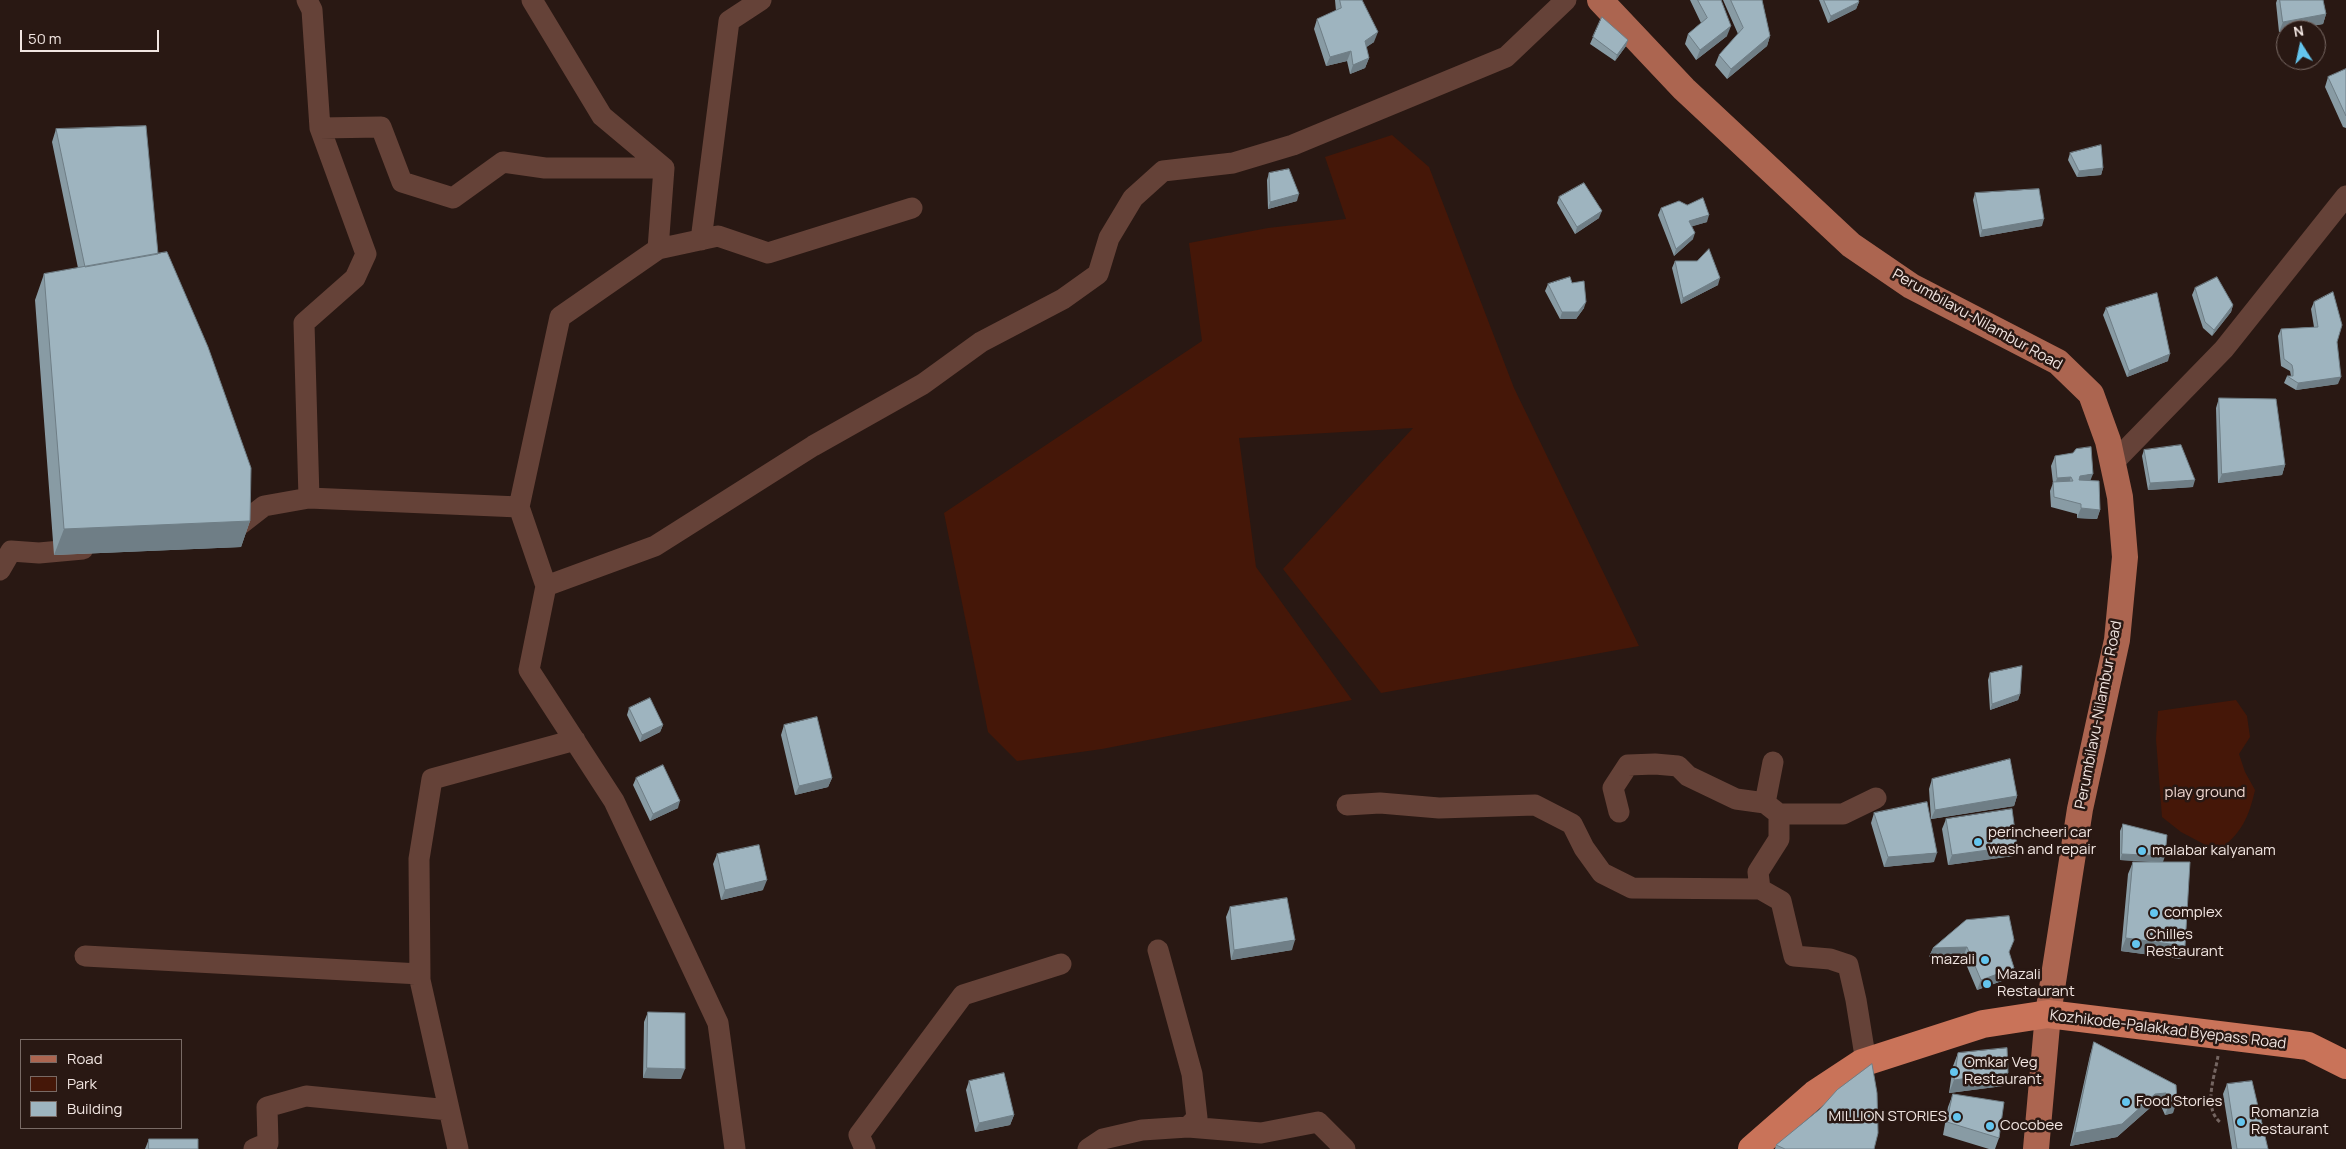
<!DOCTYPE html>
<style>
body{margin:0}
#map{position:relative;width:2346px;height:1149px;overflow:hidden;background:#291813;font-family:Manrope,sans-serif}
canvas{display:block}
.legend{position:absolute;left:20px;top:1039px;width:162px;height:90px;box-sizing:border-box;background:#291813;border:1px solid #796a65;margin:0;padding:6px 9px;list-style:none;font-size:15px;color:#f1e5e1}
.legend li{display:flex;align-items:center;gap:10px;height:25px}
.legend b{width:25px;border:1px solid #796a65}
.north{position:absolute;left:2276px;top:20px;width:50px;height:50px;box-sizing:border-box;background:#291813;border:1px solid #796a65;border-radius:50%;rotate:350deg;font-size:14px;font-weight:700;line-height:20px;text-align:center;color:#f1e5e1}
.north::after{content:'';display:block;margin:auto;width:18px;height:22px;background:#64c5ee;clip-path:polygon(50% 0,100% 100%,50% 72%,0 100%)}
.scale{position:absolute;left:20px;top:30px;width:139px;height:22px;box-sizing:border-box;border:2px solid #f1e5e1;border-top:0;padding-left:6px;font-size:15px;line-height:18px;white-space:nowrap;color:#f1e5e1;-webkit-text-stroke:4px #291813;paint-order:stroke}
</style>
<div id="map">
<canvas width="2346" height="1149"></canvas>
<ul class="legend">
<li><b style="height:6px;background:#ac6550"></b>Road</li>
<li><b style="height:14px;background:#451708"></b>Park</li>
<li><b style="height:14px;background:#9eb4bf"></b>Building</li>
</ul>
<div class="north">N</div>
<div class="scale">50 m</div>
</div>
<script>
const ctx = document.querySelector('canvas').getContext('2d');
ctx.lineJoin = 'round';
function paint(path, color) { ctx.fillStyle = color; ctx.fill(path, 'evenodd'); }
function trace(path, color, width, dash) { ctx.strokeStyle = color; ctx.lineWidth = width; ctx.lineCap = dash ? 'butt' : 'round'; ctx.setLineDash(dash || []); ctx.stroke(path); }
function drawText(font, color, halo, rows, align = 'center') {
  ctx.font = font + ' Manrope,sans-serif'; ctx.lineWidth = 5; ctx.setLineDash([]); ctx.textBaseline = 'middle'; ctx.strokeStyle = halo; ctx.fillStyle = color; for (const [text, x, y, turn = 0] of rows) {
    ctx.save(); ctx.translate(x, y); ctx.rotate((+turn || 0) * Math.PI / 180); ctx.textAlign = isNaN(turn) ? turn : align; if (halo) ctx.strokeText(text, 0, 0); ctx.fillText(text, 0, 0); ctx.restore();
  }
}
const green = new Path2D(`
 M1392,135L1429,167L1514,388L1639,646L1381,693L1283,569L1413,428L1239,438L1256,567L1352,700L1102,749L1017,761L988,732L944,513L1202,341L1189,243L1268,228L1346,219L1325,157Z
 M2236,700L2247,716L2250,737L2239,754L2245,772L2255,790C2249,817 2241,835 2217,851L2181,832L2162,817L2156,739L2158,711Z`);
const path = new Path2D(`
 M2218,1056C2215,1076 2202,1108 2221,1123`);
const minor = new Path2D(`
 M307,0L312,10L320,128L366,254L355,278L304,323L309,498L519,507
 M532,0L602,116L664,168
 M320,128L381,127L402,182L453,198L503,162L545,168H664
 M701,240L729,21L761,0
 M658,249L718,236L768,253L912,208
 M2113,463L2224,349L2346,196
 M228,534L264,506L309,498
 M0,570L11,551L39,553L83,549
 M546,586L519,507L560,317L658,249L664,168
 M1765,803L1773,762
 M1347,805L1380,803L1439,808L1535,805L1572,824L1584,848L1602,873L1632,888L1760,889L1781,901L1794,956L1830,959L1848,965L1856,1000L1866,1062
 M1619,812L1613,788L1628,765L1655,764L1678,766L1688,776L1736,799L1765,803L1779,814V839L1758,872L1760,889
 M1779,814H1843L1876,798
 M1158,950L1192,1074L1197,1118L1188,1127
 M85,956L420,974
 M254,1149L268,1143L267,1107L306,1096L449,1110
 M458,1149L420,980L419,859L432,779L575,740
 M735,1149L718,1023L614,801L529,670L546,586L655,546L813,446L923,384L981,342L1063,299L1098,274L1109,238L1133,198L1163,171L1233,163L1293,145L1506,57L1566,0
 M865,1149L859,1135L963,995L1061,964
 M1088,1149L1103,1139L1142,1130L1188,1127L1261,1133L1318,1122L1345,1149`);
const major = new Path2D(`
 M1600,0L1684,89L1851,245L1911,286L2058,362L2091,394L2108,441L2120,497L2125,557L2117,640L2080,809L2048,1014L2036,1149`);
const highway = new Path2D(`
 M1752,1149L1815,1094L1862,1063L1983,1024L2048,1014L2308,1046L2346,1065`);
const wall = new Path2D(`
 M1335,0H1362L1374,42L1366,47L1369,58L1365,68L1350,74L1347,61L1326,66L1314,29L1317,19L1336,11Z
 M1690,0H1721L1727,36L1696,60L1685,44L1688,34L1701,23Z
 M1723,0H1762L1770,36L1767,46L1727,79L1715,65L1719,55L1738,34Z
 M1819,0H1858L1859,2L1856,9L1828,23Z
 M2277,0H2323L2326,14L2323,24L2286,30V31L2279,32L2276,3Z
 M1593,37L1626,46L1615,61L1590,44Z
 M2346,69V128L2343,127L2325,87L2328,77Z
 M56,129L158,254L250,521L241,547L54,555L35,300L44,274L78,268L52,142Z
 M2070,153L2103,168L2101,175L2077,177L2068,160Z
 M1269,173L1297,201L1268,209L1267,180Z
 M1975,193L2042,226L1980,237L1973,200Z
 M1559,197L1599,218L1575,234L1557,203Z
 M1661,208L1707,222L1692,226L1693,239L1674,256L1658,215Z
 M1675,261L1718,285L1681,304L1672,268Z
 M1548,284L1584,308L1576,319H1560L1545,291Z
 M2195,288L2233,305L2231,312L2212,336L2203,328L2192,295Z
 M2314,302L2337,342L2338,384L2296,390L2284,383L2287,376H2291L2290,371L2281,366L2278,336L2281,329L2314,327L2311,309Z
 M2106,308L2168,361L2127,377L2103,315Z
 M2219,398L2285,465L2282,475L2218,483L2216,408Z
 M2144,450L2193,487L2148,490L2142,456Z
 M2073,453L2090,480L2100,510L2097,519L2077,518V514L2051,507L2050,491L2053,483L2051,466L2055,456Z
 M1990,673L2020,694L2018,700L1990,710L1988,680Z
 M629,708L663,725L660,732L640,742L627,715Z
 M784,725L832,778L828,787L795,795L781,735Z
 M636,778L678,808L650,821L633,785Z
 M1932,779L2017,796L2014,806L1931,819L1929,789Z
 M1874,813L1934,862L1884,867L1871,823Z
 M1946,819L2013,856L1948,865L1942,829Z
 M2123,824L2163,862L2185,946L2181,959L2121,951L2128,874L2133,862H2151L2120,860V831Z
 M717,854L763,890L721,900L713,864Z
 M1230,907L1292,950L1231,960L1226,917Z
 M1966,920L2009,953L2014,968L2010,978L1977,990L1963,957H1929L1933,948Z
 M648,1012L681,1079L643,1078L644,1022Z
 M2094,1042L2176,1085L2173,1113L2165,1115L2161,1106L2151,1107L2117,1137L2070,1146L2090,1055Z
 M1958,1053L2003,1086L1949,1093L1953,1066Z
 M969,1081L1014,1115L1010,1125L975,1132L966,1090Z
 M2227,1084L2268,1149H2232L2223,1094Z
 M1953,1094L1999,1138L1995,1149H1989L1943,1135L1948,1107Z
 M149,1139L198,1149H145Z
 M1776,1145L1874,1149H1775Z`);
const shadedWall = new Path2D(`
 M1859,2L1856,9L1828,23L1831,16Z
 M2326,14L2323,24L2291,30H2286V31L2279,32L2283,22Z
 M1731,26L1727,36L1696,60L1700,50Z
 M1378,32L1374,42L1361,51L1365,41Z
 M1770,36L1767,46L1727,79L1731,69Z
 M1628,40L1626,46L1615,61L1617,55Z
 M1351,51L1347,61L1326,66L1330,57Z
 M1369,58L1365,68L1350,74L1353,65Z
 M2103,168L2101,175L2077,177L2079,171Z
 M1299,194L1297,201L1268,209L1270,202Z
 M1602,211L1599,218L1575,234L1577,227Z
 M1709,215L1707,222L1687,228L1689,221Z
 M2044,219L2042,226L1980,237L1982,230Z
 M1695,233L1693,239L1674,256L1676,249Z
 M1720,278L1718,285L1681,304L1683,298Z
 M1586,302L1584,308L1576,319H1560L1562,312Z
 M2233,305L2231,312L2212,336L2214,330Z
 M2170,354L2168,361L2127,377L2129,371Z
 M2341,377L2338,384L2296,390L2298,383Z
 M2285,465L2282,475L2218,483L2222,474Z
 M2093,474L2089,484L2076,486L2080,476Z
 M2071,477L2068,487L2054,488L2057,478Z
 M2195,480L2193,487L2148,490L2150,483Z
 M2081,508L2100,510L2097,519L2077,518Z
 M250,521L241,547L54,555L64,529Z
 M2020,694L2018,700L1990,710L1992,704Z
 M663,725L660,732L640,742L642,735Z
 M832,778L828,787L795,795L799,786Z
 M2017,796L2014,806L1931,819L1935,810Z
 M680,801L678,808L650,821L653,814Z
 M2017,846L2013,856L1948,865L1952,855Z
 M1937,853L1934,862L1884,867L1888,857Z
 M2122,854L2165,856L2163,862L2120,860Z
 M767,880L763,890L721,900L725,890Z
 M2126,938L2185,946L2181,959L2121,951Z
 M1295,940L1292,950L1231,960L1234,950Z
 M1967,947L1963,957H1929L1933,948Z
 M2014,968L2010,978L1977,990L1981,980Z
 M647,1068L685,1069L681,1079L643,1078Z
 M2008,1073L2003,1086L1949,1093L1954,1080Z
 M2166,1093L2161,1106L2151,1107L2117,1137L2070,1146L2075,1133L2155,1094Z
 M2177,1101L2173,1113L2165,1115L2170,1102Z
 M1014,1115L1010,1125L975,1132L979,1123Z`);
const building = new Path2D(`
 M1340,0H1362L1378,32L1365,41L1369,58L1353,65L1351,51L1330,57L1317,19L1341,8Z
 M1698,0H1721L1731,26L1700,50L1688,34L1707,18Z
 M1731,0H1762L1770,36L1731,69L1719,55L1743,28Z
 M1824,0H1858L1859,2L1831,16Z
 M2280,0H2323L2326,14L2283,22Z
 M1602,17L1628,40L1617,55L1593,37Z
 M2346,69V116L2328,77Z
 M146,126L158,254L85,267L56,129Z
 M2101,145L2103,168L2079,171L2070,153Z
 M1289,169L1299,194L1270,202L1269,173Z
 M1584,183L1602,211L1577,227L1559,197Z
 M2039,189L2044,219L1982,230L1975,193Z
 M1703,198L1709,215L1689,221L1695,233L1676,249L1661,208L1679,201L1687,205Z
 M1709,249L1720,278L1683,298L1675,261H1697Z
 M167,252L208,347L251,468L250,521L64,529L44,274Z
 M1570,277L1572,283L1584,281L1586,302L1578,312H1562L1548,284Z
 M2217,277L2233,305L2214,330L2205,322L2195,288Z
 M2333,292L2342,325L2337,342L2341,377L2298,383L2287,376H2293V370L2292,365L2284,359L2281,329L2318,327L2314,302Z
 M2157,293L2170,354L2129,371L2106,308Z
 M2219,398L2276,399L2285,465L2222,474Z
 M2181,445L2195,480L2150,483L2144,450Z
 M2091,447L2093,474L2080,476L2079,480L2099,481L2100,510L2081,508V504L2054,497L2053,482L2073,481L2071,477L2057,478L2055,456L2073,453L2076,449Z
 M2022,666L2020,694L1992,704L1990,673Z
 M650,698L663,725L642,735L629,708Z
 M817,717L832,778L799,786L784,725Z
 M2010,759L2017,796L1935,810L1932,779Z
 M663,765L680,801L653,814L636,778Z
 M1927,802L1937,853L1888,857L1874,813Z
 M2012,809L2017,846L1952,855L1946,819Z
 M2123,824L2167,835L2165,856L2122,854Z
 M759,845L767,880L725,890L717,854Z
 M2133,862H2190L2185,946L2126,938Z
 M1287,898L1295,940L1234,950L1230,907Z
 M2009,916L2014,940L2009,952L2014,968L1981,980L1967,947L1933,948L1966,920Z
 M648,1012L685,1013V1069L647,1068Z
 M2094,1042L2176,1085L2177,1101L2170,1102L2166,1093L2155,1094L2122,1124L2075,1133Z
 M2007,1048L2008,1073L1954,1080L1958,1053Z
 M1872,1064L1877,1093L1878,1133L1874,1149H1785L1776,1145L1820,1109L1837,1090Z
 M1004,1073L1014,1115L979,1123L969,1081Z
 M2252,1081L2268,1149H2237L2227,1084Z
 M1953,1094L2004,1102L1999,1138L1947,1122Z
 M149,1139H198V1149H149Z`);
const markers = [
 [1978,842,5,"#64c5ee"],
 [2142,851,5,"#64c5ee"],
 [2154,913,5,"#64c5ee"],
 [2136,944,5,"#64c5ee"],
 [1985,960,5,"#64c5ee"],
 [1987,984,5,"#64c5ee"],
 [1954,1072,5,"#64c5ee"],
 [2126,1102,5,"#64c5ee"],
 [1957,1117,5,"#64c5ee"],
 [2241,1122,5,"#64c5ee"],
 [1990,1126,5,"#64c5ee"]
];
const streetNames = [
 ["Perumbilavu-Nilambur Road",1977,320,29],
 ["Perumbilavu-Nilambur Road",2099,715,-79],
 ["Kozhikode-Palakkad Byepass Road",2168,1030,7]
];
const parkNames = [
 ["play ground",2205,793]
];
const poiNames = [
 ["perincheeri car",1988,833],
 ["wash and repair",1988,850],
 ["malabar kalyanam",2152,851],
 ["complex",2164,913],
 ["Chilles",2146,935],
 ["Restaurant",2146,952],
 ["mazali",1975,960,"right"],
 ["Mazali",1997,975],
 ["Restaurant",1997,992],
 ["Omkar Veg",1964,1063],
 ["Restaurant",1964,1080],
 ["Food Stories",2136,1102],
 ["Romanzia",2251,1113],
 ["Restaurant",2251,1130],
 ["MILLION STORIES",1947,1117,"right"],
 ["Cocobee",2000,1126]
];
paint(green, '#451708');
trace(path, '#746561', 3, [4, 2.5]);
trace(minor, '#654238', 21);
trace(major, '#ac6550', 26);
trace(highway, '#c97359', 28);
paint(wall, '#889ba4');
paint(shadedWall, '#6f7e86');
paint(building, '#9eb4bf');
trace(building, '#6f7e86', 1);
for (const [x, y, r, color] of markers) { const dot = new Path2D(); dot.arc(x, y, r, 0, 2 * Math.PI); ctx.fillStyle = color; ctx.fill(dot); trace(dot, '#291813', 2); }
drawText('15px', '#f1e5e1', '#291813', streetNames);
drawText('15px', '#efd6cf', '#291813', parkNames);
drawText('15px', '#f1e5e1', '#291813', poiNames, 'left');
</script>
